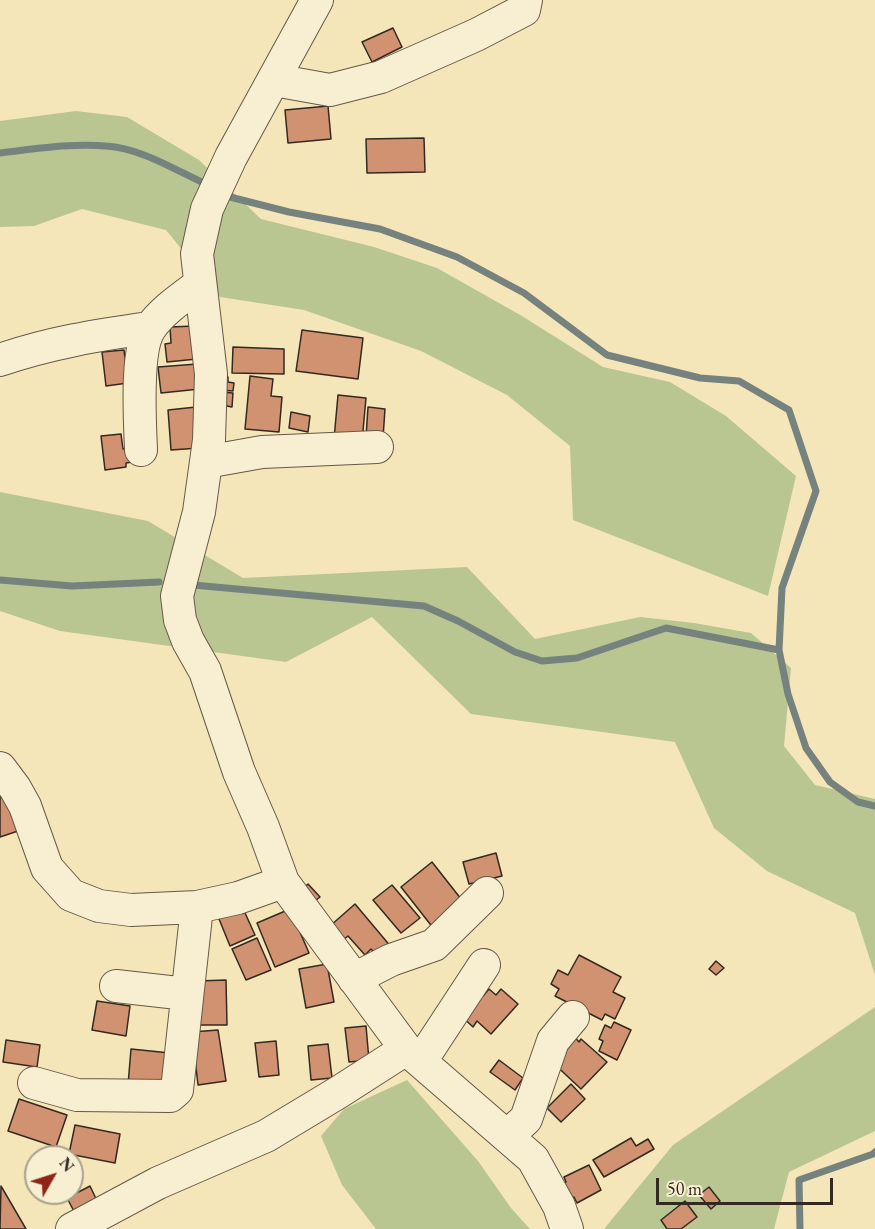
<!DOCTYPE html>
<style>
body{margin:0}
#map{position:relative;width:875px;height:1229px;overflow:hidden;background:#f5e6b9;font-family:"EB Garamond",serif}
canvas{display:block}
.north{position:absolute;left:24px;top:1145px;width:60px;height:60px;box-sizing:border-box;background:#f8efd2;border:2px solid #aaa08b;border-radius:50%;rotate:51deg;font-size:16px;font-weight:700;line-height:24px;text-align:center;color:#342921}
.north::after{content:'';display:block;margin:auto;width:21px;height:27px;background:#8f2418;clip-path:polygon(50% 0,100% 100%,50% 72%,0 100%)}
.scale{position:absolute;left:656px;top:1178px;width:177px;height:27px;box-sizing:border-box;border:3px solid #342921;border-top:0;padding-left:8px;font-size:18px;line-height:21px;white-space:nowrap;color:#342921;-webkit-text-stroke:4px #f8efd2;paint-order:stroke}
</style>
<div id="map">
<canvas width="875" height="1229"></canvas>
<div class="north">N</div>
<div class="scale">50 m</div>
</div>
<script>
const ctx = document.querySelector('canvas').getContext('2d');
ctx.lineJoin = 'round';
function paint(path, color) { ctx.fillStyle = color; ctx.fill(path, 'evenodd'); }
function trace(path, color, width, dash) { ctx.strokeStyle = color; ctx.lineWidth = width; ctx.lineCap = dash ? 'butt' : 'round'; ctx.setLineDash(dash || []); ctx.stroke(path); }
const green = new Path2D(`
 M76,111L127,117L199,160L261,219L374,247L437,268L522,316L603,367L670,382L726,416L796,476L768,596L573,520L570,446L507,395L421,351L304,310L220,297L166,230L82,209L34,226L0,227V121Z
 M0,492L148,521L243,578L467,567L535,639L640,617L694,623L751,633L791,668L784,746L815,785L875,799V975L855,913L767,871L714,828L675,742L471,714L372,617L286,662L60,631L0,611Z
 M875,1007V1131L789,1172L774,1229H604L673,1145Z
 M407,1080L478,1161L511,1208L530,1229H376L342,1185L321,1136L344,1109Z`);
const stream = new Path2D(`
 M0,153C35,149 71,143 106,146C141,148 175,170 206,184
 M230,197L289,212L380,229L457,257L524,293L607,355L700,378L739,381L789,410L816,491L782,588L779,650L788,694L806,748L830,782L858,802L875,806
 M0,580L72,586L159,582
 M193,585L424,606L458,621L515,652L542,661L577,658L666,628L779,650
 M800,1229L799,1180L873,1154L875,1152`);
const building = new Path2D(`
 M393,28L402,47L372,62L362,42Z
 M328,106L331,139L288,143L285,110Z
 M424,138L425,172L367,173L366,139Z
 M194,326L197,359L167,362L165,344L171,343L170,327Z
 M302,330L363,338L358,379L296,371Z
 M233,347L284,349V374L232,373Z
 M124,350L128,383L106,386L102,352Z
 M197,364L200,389L161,393L158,367Z
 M222,376L228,377V382L234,383L233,391L221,390Z
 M250,376L273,379L271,396L282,397L279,432L245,429Z
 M221,392L233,393L232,407L221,405Z
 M338,395L366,398L362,442L334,439Z
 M196,407L199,448L171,450L168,410Z
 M368,407L385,409L383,438L366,437Z
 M291,412L310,416L308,432L289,428Z
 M121,434L123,449L131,448L133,462L126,463V467L105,470L101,436Z
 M4,789L18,831L0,837V790Z
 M496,853L502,876L469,884L463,862Z
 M432,862L465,904L434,929L401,887Z
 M308,884L320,897L311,904L300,891Z
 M392,885L420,918L401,933L373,900Z
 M241,904L255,935L230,946L217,914Z
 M355,904L392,948L380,959L371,949L365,955L348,936L343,940L330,926Z
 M290,909L309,953L275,967L257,923Z
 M257,938L271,970L246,980L232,949Z
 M579,955L621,977L613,992L625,998L615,1019L605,1014L602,1020L555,996L559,989L551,984L558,970L568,975Z
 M716,961L724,968L716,975L709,969Z
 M327,964L334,1002L306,1008L299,969Z
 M226,980L227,1025H198L197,981Z
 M489,989L496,995L501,989L518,1004L491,1034L477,1021L473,1027L457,1012L477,990L483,996Z
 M97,1001L130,1006L126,1036L92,1030Z
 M614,1022L631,1030L617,1060L599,1051L603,1041L599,1039L605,1025L611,1028Z
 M366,1026L369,1060L349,1062L345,1028Z
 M218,1030L226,1081L198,1085L192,1032Z
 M572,1034L579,1042L581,1039L607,1062L581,1089L549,1059Z
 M6,1040L40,1045L37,1067L3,1062Z
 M276,1041L279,1075L259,1077L255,1043Z
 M328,1044L332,1078L311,1080L308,1046Z
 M131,1049L170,1053L167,1088L128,1085Z
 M499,1060L523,1078L515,1090L490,1072Z
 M571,1084L585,1099L561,1122L547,1108Z
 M19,1099L67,1115L56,1147L8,1131Z
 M75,1125L120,1134L115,1163L69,1154Z
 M631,1138L636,1146L648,1139L654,1149L604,1177L593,1160Z
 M589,1165L601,1190L577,1203L574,1197L567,1201L559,1186L566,1182L564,1177Z
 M1,1186L26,1229H0Z
 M90,1186L99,1205L77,1217L67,1198Z
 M709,1187L720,1201L711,1209L699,1195Z
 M685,1201L697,1217L681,1229H667L661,1220Z`);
const minor = new Path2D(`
 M317,0L231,157L207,209L197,254L211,374L209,440L199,512L177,596L180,620L188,641L205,671L239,772L263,827L283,882L406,1049L533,1159L559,1206L567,1229
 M274,80L330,90L381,77L476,35L524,10L526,0
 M0,360C49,343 98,335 149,328
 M141,450C140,422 135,348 151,327C163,310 183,297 200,284
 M206,462L262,452L377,447
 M0,768L15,788L25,806L47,868L71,895L99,906L131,910L197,907L238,898L283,882
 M354,979L391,960L434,945L487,893
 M116,986L187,994
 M421,1061L484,965
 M34,1083L77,1095L170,1096L177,1090L197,907
 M507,1136L526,1119L553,1041L573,1017
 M72,1229L158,1183L266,1136L339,1092L406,1049`);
paint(green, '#b9c691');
trace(stream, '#75827d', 7);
paint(building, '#d09270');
trace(building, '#342921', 1.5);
trace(minor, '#645847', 34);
trace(minor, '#f8efd2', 32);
</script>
